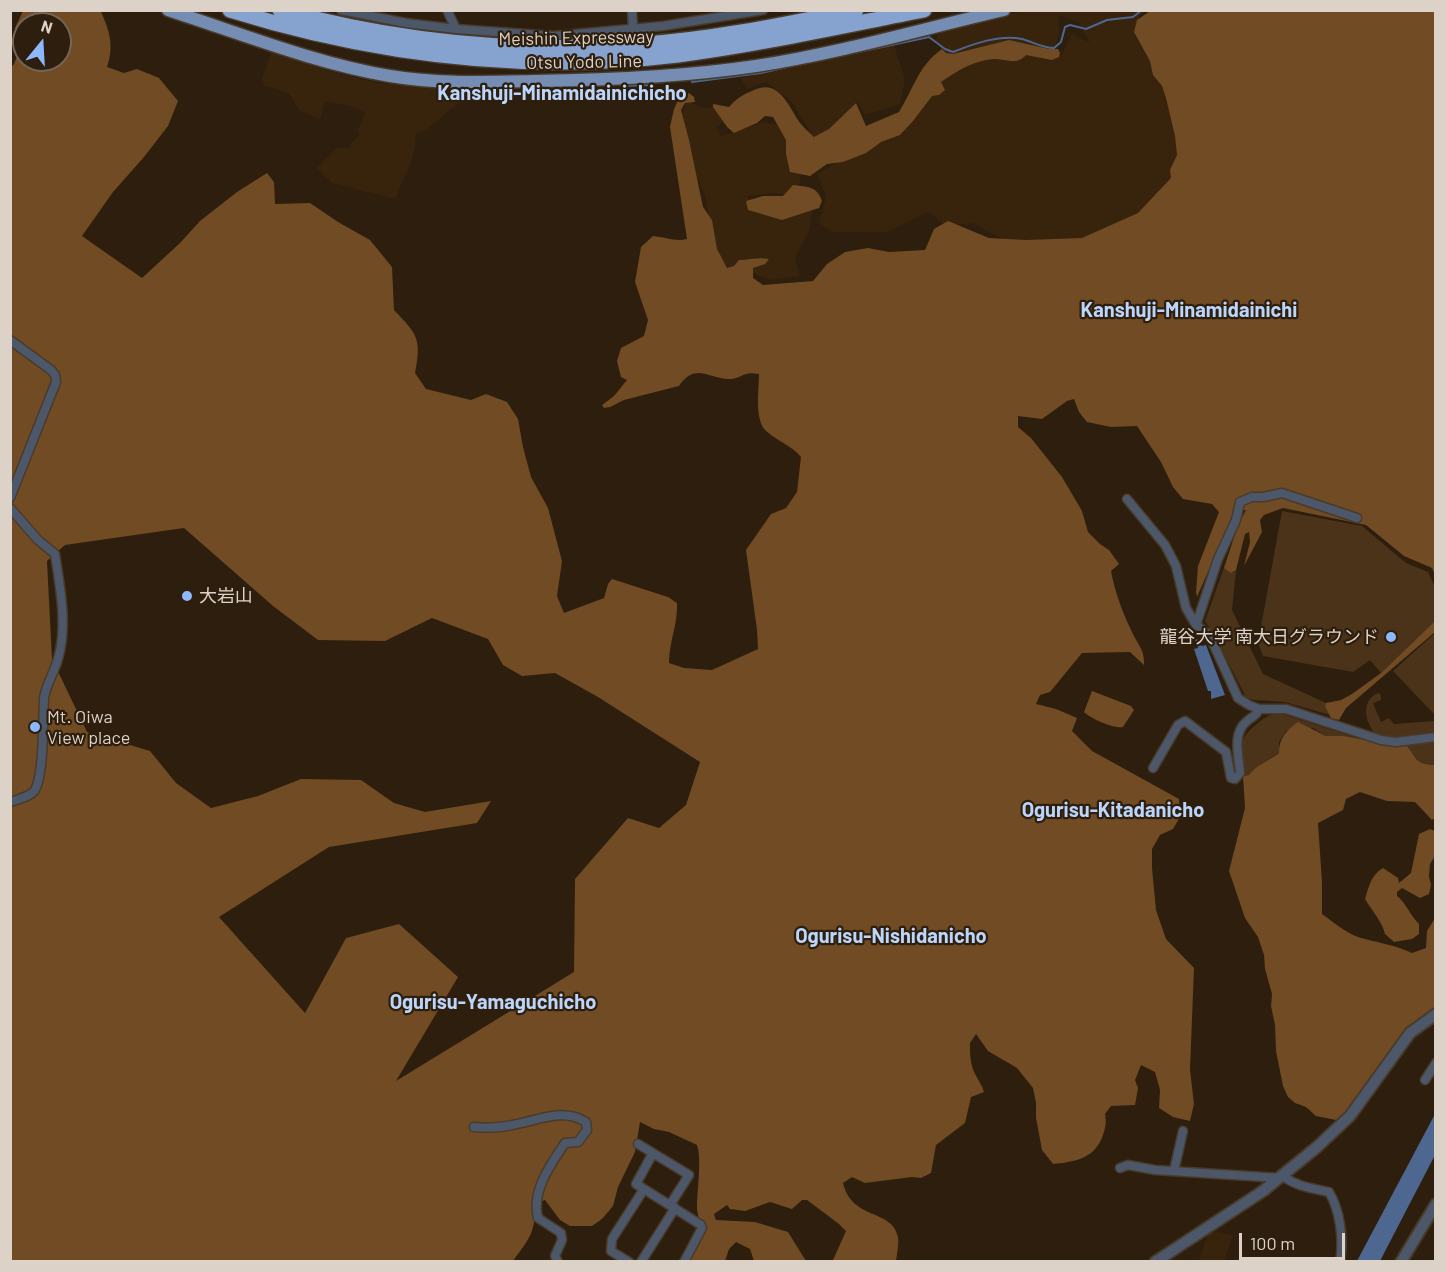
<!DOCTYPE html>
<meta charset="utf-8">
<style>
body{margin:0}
#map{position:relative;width:1446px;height:1272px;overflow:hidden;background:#2d1e0d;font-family:Barlow,sans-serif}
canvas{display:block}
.frame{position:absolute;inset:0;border:12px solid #dcd2c8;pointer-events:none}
.north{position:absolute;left:12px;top:12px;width:60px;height:60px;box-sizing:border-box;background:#2d1e0d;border:2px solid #736658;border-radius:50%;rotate:18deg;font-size:16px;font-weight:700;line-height:24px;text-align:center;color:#dcd2c8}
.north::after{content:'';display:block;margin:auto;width:21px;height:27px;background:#8eb8fd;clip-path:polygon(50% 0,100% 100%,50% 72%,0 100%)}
.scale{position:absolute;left:1239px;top:1233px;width:106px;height:27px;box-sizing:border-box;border:3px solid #dcd2c8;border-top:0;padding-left:8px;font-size:18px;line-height:21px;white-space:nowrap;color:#dcd2c8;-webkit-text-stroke:4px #2d1e0d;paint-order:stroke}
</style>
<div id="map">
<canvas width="1446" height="1272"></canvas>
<div class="frame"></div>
<div class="north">N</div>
<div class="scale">100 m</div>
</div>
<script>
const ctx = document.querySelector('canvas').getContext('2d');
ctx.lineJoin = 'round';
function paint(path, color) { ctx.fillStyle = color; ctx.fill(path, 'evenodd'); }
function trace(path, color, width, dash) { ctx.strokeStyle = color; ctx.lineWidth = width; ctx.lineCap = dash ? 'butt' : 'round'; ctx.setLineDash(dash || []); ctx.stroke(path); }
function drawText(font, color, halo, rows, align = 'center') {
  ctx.font = font + ' Barlow,"Noto Sans JP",sans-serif'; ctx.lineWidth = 4.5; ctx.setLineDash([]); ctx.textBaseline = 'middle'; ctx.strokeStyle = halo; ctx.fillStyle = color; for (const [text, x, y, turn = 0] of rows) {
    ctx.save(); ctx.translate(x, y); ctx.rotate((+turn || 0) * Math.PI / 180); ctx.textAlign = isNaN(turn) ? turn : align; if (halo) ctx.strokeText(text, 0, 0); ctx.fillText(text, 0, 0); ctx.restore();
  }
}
const built = new Path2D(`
 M1024,11H1142L1136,27L1200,139L1140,233L1013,245L973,223L947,226L928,212L888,232H832L819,223L826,197L817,174L898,129L933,88L967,61L1022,54L1062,55L1072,33L1090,43L1078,22L1059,15V34L1053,52L949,56L935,42L940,31L994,16Z
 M893,42L905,79L900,104L865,115L857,101L831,131L814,138L791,101L766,82L748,89L740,78Z
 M271,52L336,73L377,83L473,91L426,130L416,134L415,147L411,162L395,199L332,183L317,168L337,148H350L351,143L360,135L358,130L365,112L350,106L325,101L320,120L299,110L289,94L264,85L262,79Z
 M687,101L705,108L719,107L731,117L716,127L721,136L764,122L782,126L803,161L800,183L788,195L773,193L747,196L756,208L814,201L809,231L795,258L800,276L769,280L739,268L725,270L718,262L705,196L691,163L679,121Z
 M1209,1231L1233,1235L1224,1261L1198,1262Z`);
const green = new Path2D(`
 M1282,511L1362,526L1406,563L1428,572L1435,587V621L1381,673L1370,660L1353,672L1263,656L1258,643Z
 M1236,534L1225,568L1231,573L1236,570L1232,610L1263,674L1326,703L1325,706L1330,715L1285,702L1254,700L1246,697L1213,633L1205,621Z
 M1435,633L1436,714H1434L1393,671Z
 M1378,693L1381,695V700L1373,703L1381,722L1389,718L1394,724L1435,721V732L1398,737L1376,735C1365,722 1360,701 1378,693Z
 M1279,713L1369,742L1344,736H1326L1313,728L1286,731L1279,742L1280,752C1269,760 1257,764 1249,775L1243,776C1242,749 1235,741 1258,723C1265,717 1270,714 1279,713Z
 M1435,741L1434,765C1418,764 1413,757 1405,744Z`);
const forest = new Path2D(`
 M1367,10L1374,12L1435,11V575L1432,568L1404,556L1366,525L1283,508L1264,515L1260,520L1262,532L1244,566L1250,542L1249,532L1245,534L1236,570L1231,573L1224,568L1238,525L1246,510H1235L1197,597L1196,592L1198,566L1219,512L1212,504L1183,499L1173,487L1161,462L1137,426L1111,427L1087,422L1079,412L1074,399L1067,401L1042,419L1018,416V427L1031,438L1062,477L1082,511L1088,532L1100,544L1109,550L1119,564L1111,571C1115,592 1122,611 1131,630C1137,644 1145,649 1144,665L1130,652L1082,653L1050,692L1040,695L1036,704L1056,709L1077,718L1072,731L1092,751L1179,799L1180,817L1173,829L1160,835L1152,849V868L1156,910L1166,939L1194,968L1190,1070L1194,1104L1190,1121L1173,1117L1159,1108L1160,1090L1155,1072L1141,1065L1135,1080L1138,1088L1135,1105L1111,1106L1105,1114C1107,1123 1105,1129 1102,1138C1093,1159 1074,1162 1053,1164L1042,1150L1036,1118V1103L1033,1088L1017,1068L988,1051L976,1034L970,1043C970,1053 970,1064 975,1074C978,1080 982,1085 984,1092L971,1097L965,1123L936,1145L931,1173L921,1178L912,1177L865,1183L852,1177L843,1183C852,1221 892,1208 898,1237C899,1245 897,1254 896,1261H835L833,1260L846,1231L839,1224L807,1200H802L792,1209L770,1202L745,1211L730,1209L727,1205L714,1214L716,1220L755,1222L788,1232L806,1261H754L750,1249L736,1242L729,1249L725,1261H689C694,1253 700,1246 702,1236C703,1227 697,1217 697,1207C697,1190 702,1160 697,1145L669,1132L654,1129L640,1122L635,1152L618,1187L613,1206L602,1219L592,1226H570L560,1220L545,1200L536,1203C534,1235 531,1236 513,1261H11L10,68L14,64L23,40L15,28L23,11L101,12C110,31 114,47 107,67L124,73L137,69L159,78L178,101L168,126L144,157L113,192L82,236L142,278L180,243L200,221L237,192L267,173L274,182L275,204L310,203L338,222L370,240L392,267L394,310C417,334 422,339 415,373L426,389L471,400L486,394L507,402L518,419L523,447L531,477L548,508L562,561L557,596L564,613L604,598L608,584L612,579L668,597L677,603C678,624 669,642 669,663L684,668L712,670L758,649L757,630L746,550L771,514L786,508L797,492L801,457C791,445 777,441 766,431C754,419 759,389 759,374C743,371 743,378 731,379C709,380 696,361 679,386L624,400L610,407L604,408L602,405L614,396L627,380L621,377L617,361L621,348L644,336L648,320L635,282L641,247L653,236C665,237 676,242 687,239L670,127L674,109L680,96L689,93L694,97L695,102L685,103L681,110L689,140L703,207L712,220L717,249L727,268L734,266L739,260C749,260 758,257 769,259L765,264L753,268V278L763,285L813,281L827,264L845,252L868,248L889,252L925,250L934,229L948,221L989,238L1026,240L1082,238L1138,213L1171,178L1170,170L1177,155L1175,136L1166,98L1162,86L1153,75L1150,61L1134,32L1137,20L1150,11ZM24,24H60V60H24ZM184,528L273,606L318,640L385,641L432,618L488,639L503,665L522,676L555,673L598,697L700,762L686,805L659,828L628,818L575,879L574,972L396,1081L458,977L399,924L346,938L305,1013L219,917L329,847L477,823L491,801L425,812L394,803L361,780L301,779L258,796L211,808L176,783L150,751L87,732L52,659L47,561L65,545Z
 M1009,40L1049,49H1058L1060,53L1059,57L1052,60L1026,55C1016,66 1006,59 994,59C973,61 958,70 941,82L945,90L939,95L932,96L913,121L900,135L881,142L866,153L843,162L827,164L810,176L790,172L786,154V140L773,117L765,116L757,123L734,133L727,127L713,107V104L729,107C736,99 742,95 752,91C779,77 788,106 800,123C804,128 809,132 814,137L829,129L856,103L866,126L899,112C914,88 918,66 942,49L946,53L953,54Z
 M793,185C808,187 817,186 822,201L819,208L782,220L748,210L746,201L763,196H783Z
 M1435,621V632L1346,708L1339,720L1331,718L1325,706L1326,703L1341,700L1352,694L1381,673Z
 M1092,691L1131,706L1134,710L1123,727C1114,729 1091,719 1084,712Z
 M1298,722L1326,736H1344L1391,745L1405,744C1416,756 1414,764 1434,765L1435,762V818L1432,820L1415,802L1387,801L1360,792L1346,799L1343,810L1318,823L1322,882V914C1333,922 1345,932 1358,937C1377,943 1393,944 1412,953L1426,948L1427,931L1435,918V1009C1387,1031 1377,1089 1336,1120L1316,1116L1306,1107L1295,1103L1288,1097L1283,1086L1276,1051L1275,1025L1271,1006L1272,994L1265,969L1264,955L1258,937L1245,918L1229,871L1245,808L1243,776L1249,775C1257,764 1269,761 1279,753C1279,738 1286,731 1298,722Z
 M1430,829L1435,831V856L1430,864L1429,876L1431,885L1429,894L1420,898L1402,888L1397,892V896C1407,904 1409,914 1419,924V934L1412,939L1394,942L1385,934C1382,921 1372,911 1365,899C1369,886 1371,875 1383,868L1398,878L1399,883L1411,873L1419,834Z`);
const water = new Path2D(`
 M1197,639L1201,646L1206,645L1225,695L1211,699V691H1208L1194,649L1198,648L1195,640Z
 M1435,1114V1155L1380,1261H1357Z`);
const stream = new Path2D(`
 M854,53L929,37L945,49L953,52C973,44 1000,34 1022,39C1033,42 1043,48 1054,48L1061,42L1065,27L1070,25L1086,29L1107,20L1133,17L1142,10
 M692,82L761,73L805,63
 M623,86L653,85
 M527,88L543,90L579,89`);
const minorTunnel = new Path2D(`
 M663,33L667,67`);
const minor = new Path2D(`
 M341,10L406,23L456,29L554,36L663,26L763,10
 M447,10L456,29
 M632,10L633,29
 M10,340L51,370L55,375L56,382L10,498
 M1127,499L1165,545L1176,566L1186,608L1196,625
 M10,508L38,540L55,554C60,588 68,625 58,659C54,673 46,685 44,698C43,720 44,773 35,790C30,797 18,799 10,802
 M1357,518L1282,493L1263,497H1252L1240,502L1236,520L1218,559L1196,625L1207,633L1212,641L1238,698L1249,705L1259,709H1286L1381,740L1396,742L1436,737
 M1153,768L1178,725L1185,721L1226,752L1231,778L1235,779L1240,773C1239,757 1232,734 1246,722C1251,717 1257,716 1259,709
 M1425,1080L1436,1063
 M474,1127C487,1128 499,1128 512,1125C537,1121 563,1107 586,1122L587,1130L578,1142L565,1143C551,1164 531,1191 538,1218L561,1233L562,1240L555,1256L558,1262
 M638,1144L689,1175L670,1205
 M653,1153L636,1184L701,1225L702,1228L684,1262
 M1120,1168L1128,1165L1155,1170L1280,1178
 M1174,1171L1183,1131
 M1283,1176C1297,1187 1312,1188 1329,1192C1340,1210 1344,1240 1340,1262
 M629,1262L611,1251L612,1239L644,1189
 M641,1262L675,1208`);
const tertiary = new Path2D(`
 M1155,1262L1263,1191L1317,1147L1350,1116L1410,1033L1436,1014
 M1401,1262L1436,1204`);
const primary = new Path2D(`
 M168,10C239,33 317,64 390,76C437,84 487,82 535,81C609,80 682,77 756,66C840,53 922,29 1004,10`);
const motorway = new Path2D(`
 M230,10C375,55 527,73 678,55C761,44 842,26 924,10
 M280,10C398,42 523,54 645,44C716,39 786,24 856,10`);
const markers = [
 [187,596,6,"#8eb8fd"],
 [1391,637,6,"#8eb8fd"],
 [35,727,6,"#8eb8fd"]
];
const streetNames = [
 ["Meishin Expressway",576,38,-1],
 ["Otsu Yodo Line",584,62,-1]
];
const poiNames = [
 ["大岩山",199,596],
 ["龍谷大学 南大日グラウンド",1379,637,"right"],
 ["Mt. Oiwa",47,717],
 ["View place",47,738]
];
const neighbourhoodNames = [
 ["Kanshuji-Minamidainichicho",562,93],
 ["Kanshuji-Minamidainichi",1189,310],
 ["Ogurisu-Kitadanicho",1113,810],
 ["Ogurisu-Nishidanicho",891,936],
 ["Ogurisu-Yamaguchicho",493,1002]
];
paint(built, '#38230d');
paint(green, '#4b3319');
paint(forest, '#704b23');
paint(water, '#4d6791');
trace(stream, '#4d6791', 2);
trace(minorTunnel, '#473929', 8, [8, 4]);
trace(minor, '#493b2b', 11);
trace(tertiary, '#493b2b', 14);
trace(primary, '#493b2b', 15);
trace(motorway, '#493b2b', 18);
trace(minor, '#4c586a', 8);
trace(tertiary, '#4c586a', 10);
trace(primary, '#768db3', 12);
trace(motorway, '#86a3d0', 15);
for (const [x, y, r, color] of markers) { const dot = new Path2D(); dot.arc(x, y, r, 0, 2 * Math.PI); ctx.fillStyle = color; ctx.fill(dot); trace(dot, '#2d1e0d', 2); }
drawText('18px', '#dcd2c8', '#2d1e0d', streetNames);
drawText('18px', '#dcd2c8', '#2d1e0d', poiNames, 'left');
drawText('bold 20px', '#bcd5fb', '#2d1e0d', neighbourhoodNames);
</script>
